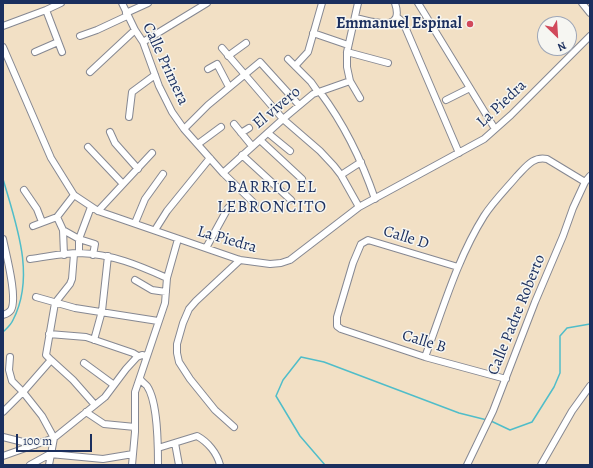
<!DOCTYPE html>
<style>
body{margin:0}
#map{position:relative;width:593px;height:468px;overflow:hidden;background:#f2e0c5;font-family:Alegreya,serif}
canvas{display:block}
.frame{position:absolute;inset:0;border:4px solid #1b2f5e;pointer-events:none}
.north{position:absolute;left:537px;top:16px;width:40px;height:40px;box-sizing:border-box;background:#f6f6f2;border:1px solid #9ea6b7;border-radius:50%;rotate:155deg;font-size:11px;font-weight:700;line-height:16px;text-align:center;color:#1b2f5e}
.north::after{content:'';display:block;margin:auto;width:14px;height:18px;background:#d1495b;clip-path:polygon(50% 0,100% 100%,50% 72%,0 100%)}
.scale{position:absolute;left:16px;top:434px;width:76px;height:18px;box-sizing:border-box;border:2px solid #1b2f5e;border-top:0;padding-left:5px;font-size:12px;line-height:14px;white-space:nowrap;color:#1b2f5e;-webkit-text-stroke:3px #f6f6f2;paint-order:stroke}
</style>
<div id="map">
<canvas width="593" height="468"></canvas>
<div class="frame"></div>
<div class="north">N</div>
<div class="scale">100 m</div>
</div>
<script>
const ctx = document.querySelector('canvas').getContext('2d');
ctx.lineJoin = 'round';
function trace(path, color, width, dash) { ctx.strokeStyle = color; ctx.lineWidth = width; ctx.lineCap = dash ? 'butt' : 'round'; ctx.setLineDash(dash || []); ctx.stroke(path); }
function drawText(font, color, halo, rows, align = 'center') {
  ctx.font = font + ' Alegreya,serif'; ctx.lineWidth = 3; ctx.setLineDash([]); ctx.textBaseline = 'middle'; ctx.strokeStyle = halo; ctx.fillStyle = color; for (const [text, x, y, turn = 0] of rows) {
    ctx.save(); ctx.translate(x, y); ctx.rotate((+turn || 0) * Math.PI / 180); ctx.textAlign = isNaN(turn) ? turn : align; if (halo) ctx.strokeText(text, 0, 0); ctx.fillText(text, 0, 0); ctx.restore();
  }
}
const stream = new Path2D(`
 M3,179C16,224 36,276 13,320C11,325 6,329 3,332
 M491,421L510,430L532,422L554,387L560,373V336L567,328L590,324
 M325,465L300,436L276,396L283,380L301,357L324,362L459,413L487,420`);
const minor = new Path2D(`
 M122,3L135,30L143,42L159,86L172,112L184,129L223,173L255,204
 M418,3L495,129
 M582,3L590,13
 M46,10L62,52
 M126,13L148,3
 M397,17L403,22L459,153
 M355,18C372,21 405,34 395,3
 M3,26L46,10L61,3
 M313,33L348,45
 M80,36L97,30L127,16
 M143,42L207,3
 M3,47L51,158L74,195L98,211L240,260L270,264L281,263L290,260L359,207L484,139L511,115L590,36
 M222,48L283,119L320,151L334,166L341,175L359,207
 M35,52L58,42
 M347,52L388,63
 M228,56L246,43
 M288,59L311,82L318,92
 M295,66L308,52L322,3
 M208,69L217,64L229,87
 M90,72L135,30
 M350,81L360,98
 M320,92C344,124 362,161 375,199
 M446,100L470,88
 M129,117L132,92L155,75
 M234,124L252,146
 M184,129L208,105L260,62L299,105
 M110,132L115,143L138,169
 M241,133L249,128
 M268,133L290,151
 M260,140L302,179
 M198,144L221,127
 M88,147L123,184
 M242,155L291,200
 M223,173L283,119L313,94L350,81L347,67V52L358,3
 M341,175L361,162
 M24,190L37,209L42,222
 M98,211L152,153
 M57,217L63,230L64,255
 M135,223L145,199L163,174
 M33,226L57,217L74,195
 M63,230L79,239L95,244L93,255
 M155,230L167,211L210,158
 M3,239C6,254 18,298 11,310C9,313 6,314 3,315
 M206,248L228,208
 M79,253V239L91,207
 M30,259C46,257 63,253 79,253C112,254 138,265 167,278
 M458,267L368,240L361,244L353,263L337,317V326L341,329L425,357L506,379
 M135,280L152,290L166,292
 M36,297L75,308L158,321
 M49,334L86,337L133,353L138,356
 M94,340L102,311L108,256
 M10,357L9,370L12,381L23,392L42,416L54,438
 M425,357C443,309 457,259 484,216C493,202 506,189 517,176C526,167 533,156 547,159L585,182
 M51,360L73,380L95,405
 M84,363L114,385
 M140,379C142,382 145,384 147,386C158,402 158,445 158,465
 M3,412L23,392L51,360L46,355L55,303L70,284L72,279L74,254
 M86,412L104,424L135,427
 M234,427L215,410L190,379L179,362L177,353V344L183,323L189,309L196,301L240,260
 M3,437L35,445
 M175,443L179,465
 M158,448L197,436C208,442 217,453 220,465
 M50,454L103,459L133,454
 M3,456L54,438L105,397L126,369L137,357L142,355L146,356
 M30,465L50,454
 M49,465L54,438
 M132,465L135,432V392L165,303L167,278L178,239
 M467,465L493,411L535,302L563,236L573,208L585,182L590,176
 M541,465L572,411L590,386`);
const markers = [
 [470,24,4,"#d1495b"]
];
const poiNames = [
 ["Emmanuel Espinal",462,24]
];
const streetNames = [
 ["Calle Primera",165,64,65],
 ["La Piedra",502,104,-43],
 ["El vivero",277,108,-40],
 ["Calle D",406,238,17],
 ["La Piedra",227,240,16],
 ["Calle Padre Roberto",517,315,-68],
 ["Calle B",424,342,17]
];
const neighbourhoodNames = [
 ["BARRIO EL",272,188],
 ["LEBRONCITO",272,208]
];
trace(stream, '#50bdc9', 1.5);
trace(minor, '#868892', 8);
trace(minor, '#fff', 6);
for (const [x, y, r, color] of markers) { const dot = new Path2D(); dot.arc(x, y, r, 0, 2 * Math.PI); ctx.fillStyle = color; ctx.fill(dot); trace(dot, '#f6f6f2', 1.5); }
drawText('bold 16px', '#1b2f5e', '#f6f6f2', poiNames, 'right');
drawText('16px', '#1b2f5e', '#f6f6f2', streetNames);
ctx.letterSpacing = '1px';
drawText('17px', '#1b2f5e', '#f6f6f2', neighbourhoodNames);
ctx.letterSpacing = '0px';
</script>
